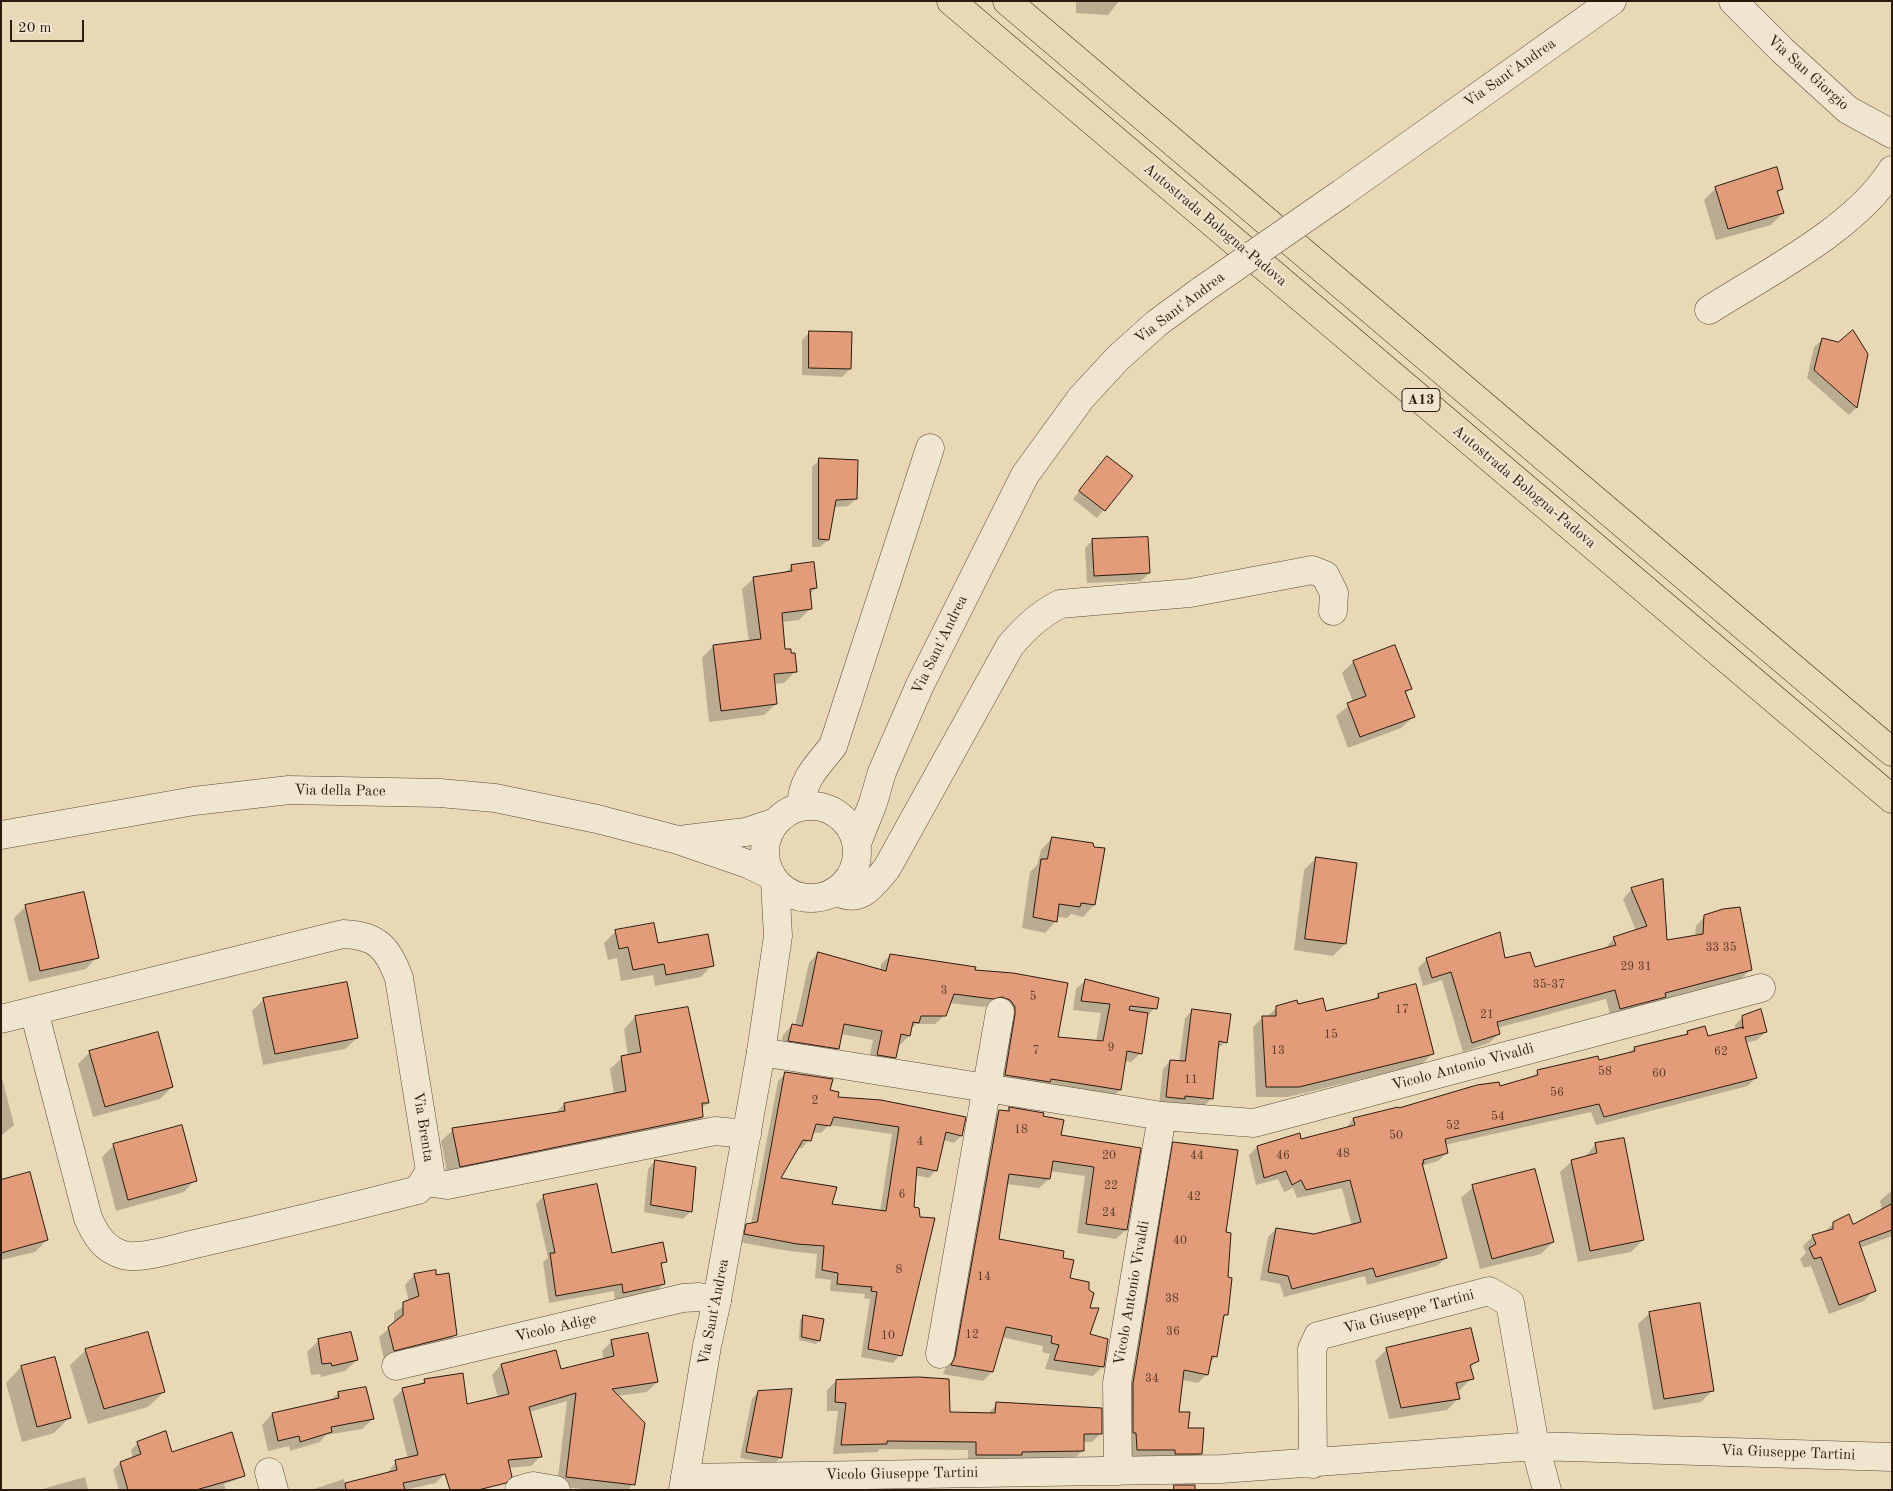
<!DOCTYPE html>
<style>
body{margin:0}
#map{position:relative;width:1893px;height:1491px;overflow:hidden;background:#e8d8b5;font-family:"Old Standard TT",serif}
canvas{display:block}
.frame{position:absolute;inset:0;border:2px solid #2c1a0f;pointer-events:none}
.scale{position:absolute;left:10px;top:20px;width:74px;height:22px;box-sizing:border-box;border:2px solid #2c1a0f;border-top:0;padding-left:6px;font-size:15px;line-height:18px;white-space:nowrap;color:#2c1a0f;-webkit-text-stroke:4px #f0e6cf;paint-order:stroke}
</style>
<div id="map">
<canvas width="1893" height="1491"></canvas>
<div class="frame"></div>
<div class="scale">20 m</div>
</div>
<script>
const ctx = document.querySelector('canvas').getContext('2d');
ctx.lineJoin = 'round';
function paint(path, color) { ctx.fillStyle = color; ctx.fill(path, 'evenodd'); }
function trace(path, color, width, dash) { ctx.strokeStyle = color; ctx.lineWidth = width; ctx.lineCap = dash ? 'butt' : 'round'; ctx.setLineDash(dash || []); ctx.stroke(path); }
function drawText(font, color, halo, rows, align = 'center') {
  ctx.font = font + ' "Old Standard TT",serif'; ctx.lineWidth = 4.5; ctx.setLineDash([]); ctx.textBaseline = 'middle'; ctx.strokeStyle = halo; ctx.fillStyle = color; for (const [text, x, y, turn = 0] of rows) {
    ctx.save(); ctx.translate(x, y); ctx.rotate((+turn || 0) * Math.PI / 180); ctx.textAlign = isNaN(turn) ? turn : align; if (halo) ctx.strokeText(text, 0, 0); ctx.fillText(text, 0, 0); ctx.restore();
  }
}
const shadow = new Path2D(`
 M1076,1H1119L1108,15L1076,13Z
 M1716,188L1782,189L1777,194L1783,213L1771,225L1716,240L1704,200Z
 M810,332L850,369L842,377L802,375V340Z
 M1822,340L1867,354L1856,408L1849,415L1807,378L1814,347Z
 M1107,458L1131,477L1097,518L1073,499Z
 M819,460L856,499L848,506L834,507L828,540L820,547H812V467Z
 M1093,540L1149,573L1141,581L1087,583L1085,548Z
 M792,566L816,588L809,595L811,608L799,620L781,622L783,651L796,671L784,683L774,684L776,704L764,715L709,722L702,658L713,646L749,642L742,589L754,578L784,574Z
 M1353,662L1410,688L1405,694L1413,717L1401,728L1348,748L1336,716L1353,702L1342,673Z
 M1052,838L1094,905L1083,917L1071,914L1067,918L1057,917L1056,921L1045,933L1022,928L1030,872L1037,865L1041,850Z
 M1316,858L1345,944L1333,956L1294,950L1304,870Z
 M1632,889L1666,942L1695,937L1696,926L1705,916L1750,970L1741,979L1661,1000L1611,1018L1606,999L1497,1028L1499,1034L1489,1043L1463,1052L1442,980L1423,986L1418,968L1427,959L1504,960L1534,968L1605,949L1614,938L1636,931L1623,899Z
 M26,906L97,957L86,969L29,982L14,918Z
 M616,931L657,945L712,965L701,977L655,986L653,975L621,981L617,958L608,960L604,943Z
 M818,953L880,971L881,964L891,955L974,971L1013,975L1057,1038L1096,1042L1101,1013L1073,1010L1076,989L1086,980L1155,1008L1146,1017L1141,1053L1131,1062L1124,1061L1120,1090L1110,1099L996,1084L992,1005L983,1007L949,1003L945,1015L935,1024H916L910,1030L909,1036L900,1045L897,1044L895,1057L885,1066L868,1064L873,1040L841,1034L838,1048L829,1057L780,1050L783,1035L792,1025L795,1026L809,963Z
 M1378,995L1433,1053L1422,1064L1288,1097H1256L1253,1027L1263,1017H1267L1277,1007L1325,1013L1372,1001Z
 M264,999L357,1038L345,1049L263,1065L252,1011Z
 M1193,1010L1226,1042L1217,1049L1212,1098L1204,1106L1180,1103L1176,1106L1159,1104L1163,1069L1170,1061L1179,1062L1185,1018Z
 M635,1017L708,1103L701,1109L702,1117L690,1129L448,1177L441,1141L453,1130L555,1114L564,1104L614,1094L610,1069L622,1058L628,1056L624,1029Z
 M1743,1017L1766,1032L1757,1040L1746,1043L1756,1077L1748,1086L1596,1125L1591,1112L1445,1145L1447,1153L1438,1161L1421,1166L1446,1258L1437,1266L1367,1285L1365,1276L1284,1297L1280,1284L1260,1280L1268,1237L1276,1229L1314,1236L1352,1226L1342,1188L1297,1198L1293,1188L1284,1192L1278,1179L1256,1185L1249,1155L1257,1147L1299,1134L1301,1141L1345,1129L1353,1119L1499,1088L1530,1079L1538,1072L1628,1054L1634,1048L1684,1036L1688,1032L1707,1037L1735,1031V1025Z
 M90,1052L172,1087L160,1099L93,1117L78,1064Z
 M786,1073L829,1091L837,1098L961,1136L954,1143L943,1140L936,1170L929,1178L915,1175L900,1355L893,1363L861,1357L870,1299L864,1298L865,1294L830,1291L831,1280L815,1278L817,1254L789,1251L738,1242L739,1233L751,1224L778,1081ZM829,1125L892,1134L880,1212L831,1205L779,1179L797,1148H802L809,1140L812,1132L821,1133Z
 M1,1074L14,1125L1,1136Z
 M1010,1109L1041,1117L1059,1136L1139,1149L1126,1230L1116,1239L1077,1233L1085,1176L1050,1171L1049,1179L1039,1188L1006,1184L998,1240L1061,1258L1068,1279L1088,1309V1335L1103,1366L1093,1376L1045,1369L1050,1354L1042,1352L1043,1346L1001,1337L992,1372L983,1381L943,1374L946,1367L989,1121L999,1112H1006Z
 M1623,1139L1643,1240L1631,1252L1578,1262L1560,1172L1572,1161L1584,1158L1595,1145Z
 M1174,1144L1224,1233L1226,1315L1222,1319L1216,1356L1209,1364L1207,1374L1198,1383L1182,1380L1178,1413L1201,1453L1192,1462L1128,1459L1124,1394L1165,1153Z
 M114,1145L195,1180L184,1192L116,1211L102,1157Z
 M655,1161L691,1211L683,1219L644,1212L648,1169Z
 M1,1181L47,1240L35,1252L1,1260Z
 M1473,1187L1553,1242L1541,1254L1480,1269L1461,1198Z
 M1892,1190V1236L1860,1248L1874,1290L1864,1301L1829,1314L1811,1266L1804,1268L1800,1259L1806,1253L1803,1246L1813,1236L1823,1233L1834,1223L1852,1226L1882,1210L1880,1201Z
 M544,1196L611,1254L665,1261L660,1267L664,1284L656,1291L615,1300L614,1291L549,1303L543,1262L548,1258L536,1204Z
 M435,1272L456,1334L446,1344L384,1359L379,1337L394,1324V1313L409,1302L405,1285L414,1275Z
 M1650,1313L1713,1390L1701,1402L1653,1410L1638,1324Z
 M803,1316L819,1340L816,1344L799,1340L800,1320Z
 M319,1340L357,1360L345,1371L321,1377L320,1374L311,1375L307,1352Z
 M612,1341L657,1382L647,1392L617,1396L633,1484L628,1490H589L557,1486L567,1401L529,1412L540,1457L531,1466L445,1473L436,1483L404,1490H311L344,1479L345,1484L387,1473L396,1462L408,1459L393,1399L403,1389L419,1386L425,1380L466,1405L498,1398L492,1375L501,1365L560,1370L604,1360L602,1351Z
 M1387,1349L1477,1361L1469,1369L1472,1378L1460,1390L1456,1391L1458,1399L1447,1410L1389,1419L1375,1361Z
 M86,1350L164,1392L148,1407L88,1424L70,1365Z
 M21,1367L70,1417L54,1433L22,1442L6,1383Z
 M836,1381L949,1413L988,1414L997,1404L1101,1433L1092,1442H1083V1450L1074,1459L968,1463V1450L880,1449L877,1452L833,1454L838,1411H827V1390Z
 M758,1392L780,1458L774,1464L740,1458L752,1399Z
 M338,1393L373,1419L362,1429L326,1435L320,1442L290,1451L289,1446L268,1451L262,1425L272,1414L329,1402Z
 M138,1443L171,1454L243,1472L236,1480L224,1484L226,1490H119L113,1470L120,1463L133,1458L131,1450Z
 M85,1477L88,1490H39Z`);
const building = new Path2D(`
 M1777,167L1783,189L1777,191L1784,213L1728,229L1715,187Z
 M1853,330L1868,354L1857,408L1814,370L1822,338L1838,342Z
 M809,331L852,332L851,369L809,368Z
 M1107,456L1133,476L1105,511L1079,491Z
 M819,458L858,460L857,499L836,500L829,540L819,539Z
 M1148,537L1150,573L1094,576L1092,539Z
 M814,562L817,588L810,589L812,609L782,613L785,649H791V653H795L797,672L774,674L777,704L721,711L713,645L761,639L753,577L792,571L791,565Z
 M1395,645L1412,689L1405,691L1415,717L1360,737L1347,703L1366,696L1353,661Z
 M1052,837L1093,843L1094,847L1105,848L1095,905L1081,903L1080,907L1059,904L1057,922L1033,917L1041,859H1047Z
 M1316,857L1357,863L1346,944L1305,939Z
 M1663,879L1667,940L1703,934L1704,915L1723,909L1740,907L1752,970L1665,993L1666,997L1620,1009L1615,990L1497,1022L1500,1034L1472,1043L1451,972L1432,978L1426,958L1500,932L1505,958L1530,952L1535,967L1616,945L1613,937L1647,926L1631,888Z
 M84,892L99,958L40,971L25,905Z
 M654,923L658,943L708,934L714,966L666,975L664,964L633,970L628,947L619,949L615,930Z
 M818,952L886,971L890,954L976,967L975,970L1013,973L1068,983L1058,1037L1103,1041L1110,1004L1081,1001L1085,979L1159,998L1157,1009L1130,1006L1129,1010L1148,1013L1142,1054L1127,1051L1121,1090L1051,1079L1050,1082L1005,1075L1015,1014V1007L1010,1000L1002,997L993,999L954,994L946,1016H921L919,1023L913,1022L910,1036L901,1034L896,1058L877,1055L882,1031L844,1024L839,1049L788,1041L792,1024L802,1026Z
 M347,982L358,1038L275,1054L263,998Z
 M1416,984L1434,1054L1299,1087H1266L1262,1016H1276V1006L1297,1000L1298,1004L1323,998L1326,1011L1379,998L1378,994Z
 M688,1007L709,1103H702L703,1117L460,1167L452,1128L565,1111L564,1103L626,1091L621,1056L641,1052L635,1016Z
 M1192,1009L1231,1014L1227,1043L1219,1041L1213,1099L1185,1096V1099L1166,1097L1170,1060L1185,1061Z
 M1761,1009L1767,1032L1745,1037L1757,1078L1604,1117L1599,1104L1445,1139L1448,1153L1423,1160L1424,1163H1422L1447,1258L1376,1277L1373,1268L1292,1289L1288,1276L1268,1272L1276,1228L1314,1234L1361,1222L1350,1180L1306,1190L1301,1180L1292,1185L1286,1171L1264,1178L1257,1146L1300,1133L1301,1139L1355,1125L1353,1118L1398,1107L1399,1108L1477,1085L1499,1082L1500,1086L1538,1075L1537,1070L1598,1056L1599,1060L1635,1051L1634,1047L1688,1034L1687,1031L1705,1026L1708,1036L1743,1027V1029L1742,1016Z
 M158,1032L173,1087L105,1107L89,1051Z
 M785,1072L833,1079L830,1090L839,1092L838,1097L881,1100L966,1117L962,1136L946,1132L937,1171L917,1167L914,1207L919,1208L920,1217L935,1218L902,1356L868,1349L877,1292L871,1291L872,1287L837,1284L838,1273L822,1270L824,1246L797,1244L744,1234L746,1224L757,1222ZM834,1117L899,1127L886,1211L832,1204L837,1187L781,1178L803,1140L811,1141L816,1124L830,1126Z
 M1009,1107L1044,1113L1043,1116L1064,1120L1061,1135L1141,1148L1127,1230L1086,1224L1094,1167L1053,1161L1050,1179L1009,1174L999,1239L1064,1251L1063,1258L1074,1260L1070,1278L1089,1282V1290L1094,1293L1090,1308H1099L1090,1334L1108,1339L1104,1367L1054,1360L1059,1345L1051,1343L1052,1336L1006,1327L993,1372L951,1365L955,1357L999,1110L1009,1111Z
 M182,1125L197,1181L128,1200L113,1144Z
 M1624,1138L1644,1240L1590,1251L1571,1160L1597,1153L1595,1143Z
 M1173,1142L1238,1150L1226,1232L1231,1233L1228,1277L1232,1278L1228,1315H1224L1217,1357L1212,1356L1208,1375L1184,1370L1179,1412H1190L1188,1428H1204L1202,1454H1175V1450H1137L1136,1433H1133V1384Z
 M655,1160L696,1167L692,1212L651,1205Z
 M1535,1169L1554,1242L1492,1259L1472,1185Z
 M30,1172L48,1240L1,1253V1180Z
 M597,1184L612,1253L663,1242L667,1262L661,1263L665,1284L623,1293L622,1284L556,1296L550,1253H555L543,1195Z
 M1892,1204V1230L1859,1242L1876,1291L1839,1305L1821,1257L1814,1259L1809,1248L1816,1244L1812,1235L1833,1229V1222L1849,1214L1853,1224Z
 M436,1270V1275L449,1273L457,1335L394,1351L388,1327L403,1315V1302L419,1296L414,1274Z
 M1700,1303L1714,1391L1664,1399L1649,1312Z
 M803,1315L824,1319L820,1341L802,1337Z
 M1471,1328L1479,1361L1470,1365L1474,1379L1456,1383L1460,1399L1401,1408L1386,1348Z
 M148,1332L165,1392L104,1409L85,1349Z
 M351,1332L358,1360L332,1366L331,1363L322,1364L318,1339Z
 M648,1333L658,1382L612,1389L645,1423L635,1485L566,1477L576,1393L529,1407L542,1457L508,1460L512,1477L506,1483L478,1490H450L445,1474L403,1483L405,1490H346L345,1483L397,1470L395,1460L418,1455L402,1388L425,1383L424,1379L463,1373L467,1404L509,1394L501,1364L556,1350L561,1369L614,1356L611,1340Z
 M55,1357L71,1418L37,1427L21,1366Z
 M919,1377L949,1379L950,1412L995,1413L996,1402L1102,1408V1434H1084V1451L1022,1452V1455H976V1442L887,1441V1444L841,1445L846,1403L835,1402L836,1380Z
 M366,1387L374,1419L331,1427L332,1432L300,1442L299,1436L278,1441L272,1413L339,1398L338,1392Z
 M792,1389L782,1458L746,1452L758,1391Z
 M166,1431L172,1452L232,1432L245,1476L196,1490H128L120,1462L141,1454L137,1442Z
 M1174,1485H1195V1490H1174Z`);
const minor = new Path2D(`
 M1709,310C1767,273 1855,229 1892,170
 M802,806C800,781 819,764 833,746L930,448
 M1,835L194,801L289,790L440,793L495,798L597,819L678,840L748,864L771,875
 M687,839L746,832L773,823
 M836,891C860,905 873,885 887,868L1010,646C1025,628 1039,615 1060,604L1190,593L1312,570L1325,575L1334,593L1333,611
 M1,1019L343,934C377,935 388,948 399,978L430,1171L418,1190C344,1209 270,1227 195,1244C177,1248 140,1260 123,1255C104,1249 96,1236 88,1218L34,1011
 M761,1052L1162,1116L1254,1123L1761,988
 M425,1182L447,1185L715,1131L747,1134
 M940,1354L1000,1012
 M396,1366L683,1298L699,1297L717,1300
 M1313,1464L1312,1349L1318,1336L1489,1291L1510,1303L1535,1446L1547,1490
 M1118,1471L1117,1383L1162,1116
 M269,1472L274,1490
 M685,1478L1221,1469L1535,1446L1892,1457
 M519,1490L533,1486L556,1490`);
const tertiary = new Path2D(`
 M1733,1L1782,50L1848,110L1892,134
 M1342,193L1612,1
 M765 852a46 46 0 1 1 92 0a46 46 0 1 1-92 0Z
 M857,843L873,803L882,772L920,685L1025,475L1081,398L1118,358L1157,323L1202,290
 M683,1490L707,1346L717,1300L761,1052L778,936L775,881`);
const motorway = new Path2D(`
 M951,1L1892,799
 M1007,1L1892,752`);
const tertiaryBridge = new Path2D(`
 M1202,290L1342,193`);
const numberNames = [
 ["33 35",1721,948],
 ["29 31",1636,967],
 ["35-37",1549,985],
 ["3",944,991],
 ["5",1033,997],
 ["17",1402,1010],
 ["21",1487,1015],
 ["15",1331,1035],
 ["9",1111,1048],
 ["7",1036,1051],
 ["13",1278,1051],
 ["62",1721,1052],
 ["58",1605,1072],
 ["60",1659,1074],
 ["11",1191,1080],
 ["56",1557,1093],
 ["2",815,1101],
 ["54",1498,1117],
 ["52",1453,1126],
 ["18",1021,1130],
 ["50",1396,1136],
 ["4",920,1142],
 ["48",1343,1154],
 ["20",1109,1156],
 ["44",1197,1156],
 ["46",1283,1156],
 ["22",1111,1186],
 ["6",902,1195],
 ["42",1194,1197],
 ["24",1109,1213],
 ["40",1180,1241],
 ["8",899,1270],
 ["14",984,1277],
 ["38",1172,1299],
 ["36",1173,1332],
 ["12",972,1335],
 ["10",888,1336],
 ["34",1152,1379]
];
const shields = [
 [1421,400,38]
];
const shieldNames = [
 ["A13",1421,400]
];
const streetNames = [
 ["Via Sant'Andrea",1510,73,-35],
 ["Via San Giorgio",1808,73,42],
 ["Autostrada Bologna-Padova",1215,225,40],
 ["Via Sant'Andrea",1180,308,-37],
 ["Autostrada Bologna-Padova",1524,487,40],
 ["Via Sant'Andrea",940,645,-64],
 ["Via della Pace",340,791,1],
 ["Vicolo Antonio Vivaldi",1463,1067,-15],
 ["Via Brenta",423,1127,81],
 ["Vicolo Antonio Vivaldi",1132,1293,-80],
 ["Via Sant'Andrea",714,1312,-79],
 ["Via Giuseppe Tartini",1409,1312,-15],
 ["Vicolo Adige",556,1328,-13],
 ["Via Giuseppe Tartini",1788,1453,2],
 ["Vicolo Giuseppe Tartini",902,1474,-1]
];
paint(shadow, '#0003');
paint(building, '#e39c79');
trace(building, '#2c1a0f', 1);
trace(minor, '#5b4a38', 29);
trace(tertiary, '#5b4a38', 29);
trace(motorway, '#2c1a0f', 29);
trace(minor, '#f0e6cf', 28);
trace(tertiary, '#f0e6cf', 28);
trace(motorway, '#e8d8b5', 28);
trace(tertiaryBridge, '#5b4a38', 29, []);
trace(tertiaryBridge, '#f0e6cf', 28);
drawText('12px', '#5a3a2a', null, numberNames);
for (const [x, y, w] of shields) { const box = new Path2D(); box.roundRect(x - w / 2, y - 11.5, w, 23, 4); ctx.fillStyle = '#f0e6cf'; ctx.fill(box); trace(box, '#2c1a0f', 1); }
drawText('bold 14px', '#2c1a0f', null, shieldNames);
drawText('15px', '#2c1a0f', '#f0e6cf', streetNames);
</script>
